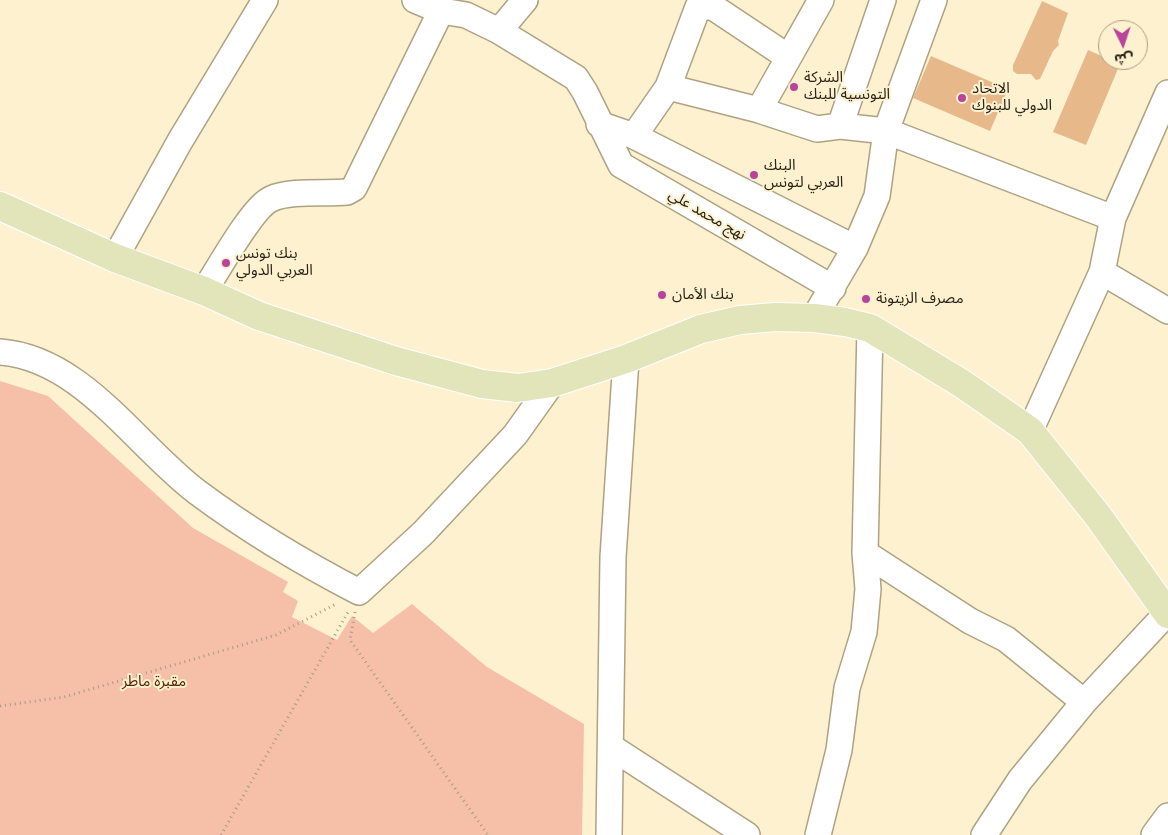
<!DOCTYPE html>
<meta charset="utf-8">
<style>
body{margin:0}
#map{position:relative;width:1168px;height:835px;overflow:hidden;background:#fef1cf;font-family:"Space Grotesk","Noto Sans Arabic",sans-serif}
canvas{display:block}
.north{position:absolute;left:1098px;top:20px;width:50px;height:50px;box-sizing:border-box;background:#fef1cf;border:1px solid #a99f86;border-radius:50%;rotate:176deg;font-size:14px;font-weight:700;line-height:20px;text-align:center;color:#292418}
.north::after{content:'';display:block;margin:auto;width:18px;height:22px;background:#ba449b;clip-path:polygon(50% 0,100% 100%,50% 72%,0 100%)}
</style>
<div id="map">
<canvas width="1168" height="835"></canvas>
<div class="north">ش</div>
</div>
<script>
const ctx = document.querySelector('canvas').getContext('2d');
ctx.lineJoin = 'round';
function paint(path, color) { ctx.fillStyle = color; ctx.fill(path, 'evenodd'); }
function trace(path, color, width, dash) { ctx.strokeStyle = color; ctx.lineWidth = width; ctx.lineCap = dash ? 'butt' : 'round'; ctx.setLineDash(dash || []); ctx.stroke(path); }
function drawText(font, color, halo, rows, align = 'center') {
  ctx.font = font + ' "Space Grotesk","Noto Sans Arabic",sans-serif'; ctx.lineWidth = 4; ctx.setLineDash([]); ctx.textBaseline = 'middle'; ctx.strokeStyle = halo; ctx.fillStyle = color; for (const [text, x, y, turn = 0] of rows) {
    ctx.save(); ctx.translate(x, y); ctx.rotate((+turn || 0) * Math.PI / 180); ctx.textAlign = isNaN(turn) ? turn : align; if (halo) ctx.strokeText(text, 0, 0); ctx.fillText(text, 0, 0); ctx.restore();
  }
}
const green = new Path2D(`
 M0,381L48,396L193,528L288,582L283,592L298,601L292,617L337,640L352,616L373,633L412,604L487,667L584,724L582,835H0Z`);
const building = new Path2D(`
 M1042,1L1068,13L1058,41L1059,45L1053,51L1040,79L1036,80L1031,74H1017L1013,71V65Z
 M1088,50L1120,64L1086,145L1053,132Z
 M931,56L1008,89L990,131L913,98Z`);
const path = new Path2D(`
 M355,612L350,640L488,835
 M0,706L64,697L276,635L336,604
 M221,835L348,612`);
const minor = new Path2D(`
 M415,0L441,11L466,15L499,31L576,78L585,92L621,165L833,288
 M499,31L525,0
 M668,87L759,110L817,129L840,126L886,131L1113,218
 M759,110L821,0
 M599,124L634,136L855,248
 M840,126L883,0
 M634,136L668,87L698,7H713L788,57
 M115,258L180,141L265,0
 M1102,272L1168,311
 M204,291C217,272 252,207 271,199C290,190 326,194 347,192L354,188L441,11
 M814,318L855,248L877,196L886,131L934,0
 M0,352C82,358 136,446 197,492C248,530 303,563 359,592L423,533L515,435L552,383
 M1030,431L1102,272L1113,218L1168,93
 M865,553L970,621L1006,639L1084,702
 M611,747L747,835
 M609,835L613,557L626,359
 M818,835L839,750L847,688L864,632L868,589L865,553L870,328
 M984,835L1020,780L1084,702L1167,613
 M1154,835L1168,816`);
const major = new Path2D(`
 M0,206L115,258L204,291L259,316L396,361L482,384L518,388L552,383L626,359L701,329L740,320L775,317L814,318L845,322L870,328L961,383L1030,431L1098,516L1168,614`);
const markers = [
 [794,87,5,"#ba449b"],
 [962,98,5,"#ba449b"],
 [754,175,5,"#ba449b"],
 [226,263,5,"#ba449b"],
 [662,295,5,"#ba449b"],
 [866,299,5,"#ba449b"]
];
const poiNames = [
 ["الشركة",804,78],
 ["التونسية للبنك",804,95],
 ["الاتحاد",972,89],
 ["الدولي للبنوك",972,106],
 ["البنك",764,166],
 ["العربي لتونس",764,183],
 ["بنك تونس",236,254],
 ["العربي الدولي",236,271],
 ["بنك الأمان",672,295],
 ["مصرف الزيتونة",876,299]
];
const streetNames = [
 ["نهج محمد علي",707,215,30]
];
const parkNames = [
 ["مقبرة ماطر",154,682]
];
paint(green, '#f6bfa7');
paint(building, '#e7b98a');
trace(minor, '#aea282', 28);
trace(major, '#fff', 30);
trace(path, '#a69c83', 3, [1, 4]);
trace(minor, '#fff', 25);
trace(major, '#e2e4b9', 28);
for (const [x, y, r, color] of markers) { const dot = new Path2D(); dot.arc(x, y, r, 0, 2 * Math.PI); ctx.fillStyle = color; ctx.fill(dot); trace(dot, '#fef1cf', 2); }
drawText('15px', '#292418', '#fef1cf', poiNames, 'left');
drawText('15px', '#292418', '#fef1cf', streetNames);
drawText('15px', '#582203', '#fef1cf', parkNames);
</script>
